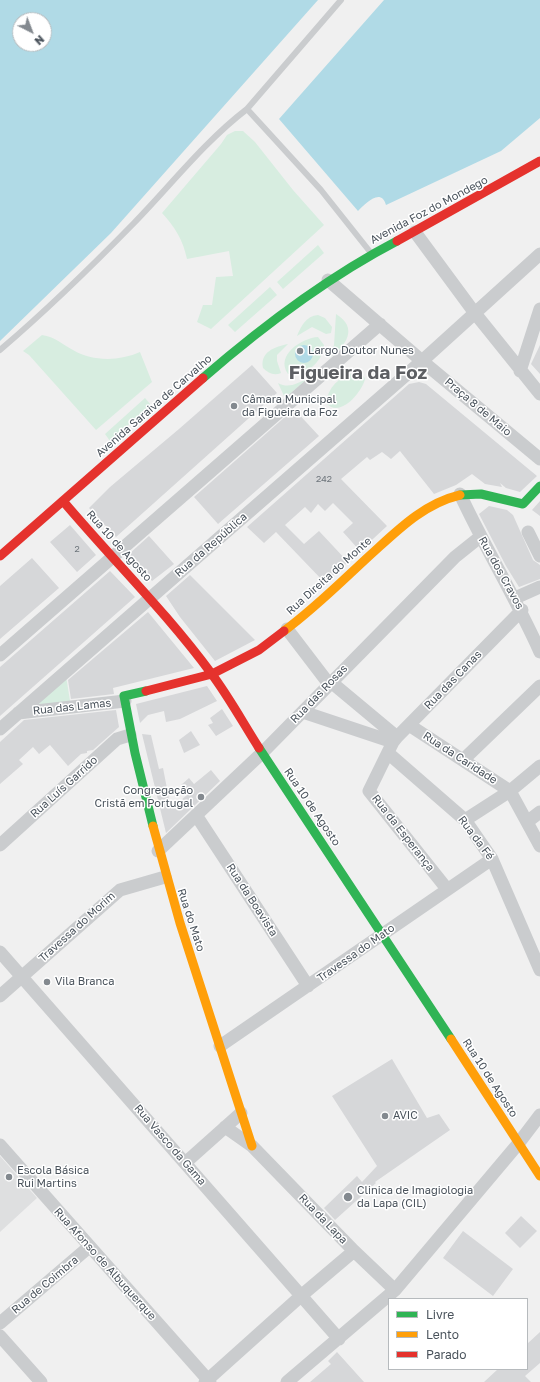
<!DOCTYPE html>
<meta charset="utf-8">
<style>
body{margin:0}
#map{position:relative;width:540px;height:1382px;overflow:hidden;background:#f0f0f0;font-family:"Golos Text",sans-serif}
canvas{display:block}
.legend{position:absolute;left:388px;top:1298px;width:140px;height:72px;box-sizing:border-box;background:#fff;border:1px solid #b6babd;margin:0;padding:5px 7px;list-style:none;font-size:12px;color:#49525b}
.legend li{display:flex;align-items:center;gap:8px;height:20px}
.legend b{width:20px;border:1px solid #b6babd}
.north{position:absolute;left:12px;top:12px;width:40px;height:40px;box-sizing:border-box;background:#fff;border:1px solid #b6babd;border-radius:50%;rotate:138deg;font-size:11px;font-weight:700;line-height:16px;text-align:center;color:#49525b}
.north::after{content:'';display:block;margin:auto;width:14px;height:18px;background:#83898f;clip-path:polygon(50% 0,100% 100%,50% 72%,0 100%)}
</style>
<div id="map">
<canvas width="540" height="1382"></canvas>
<ul class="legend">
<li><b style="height:5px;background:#30b455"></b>Livre</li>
<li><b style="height:5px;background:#ff9f0a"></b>Lento</li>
<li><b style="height:5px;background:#e5322d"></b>Parado</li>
</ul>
<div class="north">N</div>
</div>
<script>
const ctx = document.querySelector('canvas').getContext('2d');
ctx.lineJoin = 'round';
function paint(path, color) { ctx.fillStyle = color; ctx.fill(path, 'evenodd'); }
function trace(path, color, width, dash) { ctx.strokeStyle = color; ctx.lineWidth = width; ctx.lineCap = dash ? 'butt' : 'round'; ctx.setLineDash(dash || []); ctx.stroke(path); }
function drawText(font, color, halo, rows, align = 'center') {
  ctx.font = font + ' "Golos Text",sans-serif'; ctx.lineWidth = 3; ctx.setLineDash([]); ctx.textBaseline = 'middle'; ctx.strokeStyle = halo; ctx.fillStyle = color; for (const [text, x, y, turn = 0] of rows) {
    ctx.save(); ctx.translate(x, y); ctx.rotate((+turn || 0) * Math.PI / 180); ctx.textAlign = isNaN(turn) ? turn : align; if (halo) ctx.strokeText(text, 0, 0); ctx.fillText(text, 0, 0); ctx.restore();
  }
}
const education = new Path2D(`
 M0,1156L37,1198L0,1232Z`);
const green = new Path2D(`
 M235,131H243L255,142L293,190L324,225L211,329L197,322L203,305H212L216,277L233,276L229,251L187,259C183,240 175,227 162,213L221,144L227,135Z
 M318,245L324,253L283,289L277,282Z
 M270,287L277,295L235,332L228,325Z
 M336,314C359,328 346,346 329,358L334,345Z
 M318,315L325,318L332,327L331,333L326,334L312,327L297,336C301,326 306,316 318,315Z
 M42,335C55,337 62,344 73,350C93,362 120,361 140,352L152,382L96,430L29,355L23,351Z
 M318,337L324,345C323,362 305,377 288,374C275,355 302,338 318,337Z
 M288,344L277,355V361L281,373C274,376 268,373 263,368C260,352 274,347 288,344Z
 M354,373H362L365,379C362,392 340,419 326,403C328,387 339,377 354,373Z
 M307,379L291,393L284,396L278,383C289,389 297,383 307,379Z
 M145,398L151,405L110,441L105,434Z
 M66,676L71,707L18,713Z`);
const water = new Path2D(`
 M0,0H318L111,233L0,341ZM20,20H44V44H20Z
 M384,0H540V118L501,151L386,205C381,187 365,204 358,211L279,119Z
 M295 354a9 9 0 1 1 18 0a9 9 0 1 1-18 0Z`);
const building = new Path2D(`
 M540,345V374L531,364Z
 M252,365L277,393L116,537L89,508L110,487L179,429Z
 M419,382L426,384L537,476L520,492L506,488L500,483L502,487L485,484L472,474L456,485L434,494L400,451L391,459L382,452L370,460L367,457L341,479L387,526L360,551L343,532L353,523L333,503L325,511L318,504L311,513L305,507L285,525L304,544L319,531L348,562L325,583L276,532L264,543L247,527L409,384Z
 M294,409L319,436L218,524L194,497Z
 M540,501V516L532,510Z
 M489,506L507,510L513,515L533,560L540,565V579L519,587L506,566L479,514Z
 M70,525L96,555L77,572L50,542Z
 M149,536L174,564L152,581L129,554Z
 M32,558L59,588L0,639V586Z
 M110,571L135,597L0,716V667Z
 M190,575L255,640L215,661L180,617L166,596Z
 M148,612L194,668L113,688L114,694L71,699L68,680Z
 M207,686L217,701L180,719L166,722L164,711L148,715L140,723L136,704Z
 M222,709L233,726L216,736L208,725L213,723L210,718Z
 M116,710L119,727L93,750L87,751V753L81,754L68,766L50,745L39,754L33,747L19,760L23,764L0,784V742L24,720Z
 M191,731L200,745L184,753L179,740Z
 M142,734L151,735L159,769L163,768L171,809L188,794L181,785L189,778L194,784L211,770L220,781L166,833Z
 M392,1059L427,1118L439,1114L450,1130L375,1182L376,1183L335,1220L324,1208L357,1176L362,1182L377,1166L332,1096Z
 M521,1216L537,1231L520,1248L505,1233Z
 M463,1231L513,1269L493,1296L443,1258Z
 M540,1332V1363L525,1376L531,1382H484L498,1369H527V1344Z
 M337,1352L364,1382H310L331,1364L328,1361Z`);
const lane = new Path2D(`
 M341,0L247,109L321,190L371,253
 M0,350C47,310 91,267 134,223C171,185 204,142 247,109`);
const street = new Path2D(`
 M415,232L474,312L540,394
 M328,280L422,361L540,459
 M520,371L540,309
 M460,494C485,548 516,598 540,652
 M528,532L540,556
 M515,598L540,587
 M287,629L329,684
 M0,655L380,324
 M331,682L397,737
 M303,712L393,742
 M18,713L125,701
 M409,725L510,791L540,846
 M0,729L422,361L540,254
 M388,753L465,820L492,859L540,970
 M463,760L540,686
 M196,815L308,986
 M465,820L510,791L540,766
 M527,822L540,812
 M0,845L117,739L130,735
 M158,851L262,753L455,557L480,537
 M447,889L369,791L393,742L397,737L522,610
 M0,952L339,1339
 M0,996L120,890L165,877
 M220,1046L492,859
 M225,1127L252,1146L354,1251L395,1290
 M0,1145L210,1382
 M185,1163L241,1113
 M0,1323L89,1247
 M0,1336L41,1382
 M205,1382L302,1295L354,1251
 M287,1382L395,1290L518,1144L540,1115`);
const fast = new Path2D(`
 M203,378C263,326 326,278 397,241
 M460,495L481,494L523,504L540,486
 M146,691L124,696L135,753L153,826
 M259,748L451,1039`);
const slow = new Path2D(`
 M284,631C314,609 340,583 367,558C395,533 422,504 460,495
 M153,826L180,923L252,1146
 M451,1039L540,1176`);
const jam = new Path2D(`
 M397,241L540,161
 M63,501C112,559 166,612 211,673C229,697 243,723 259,748
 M0,556L203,378
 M146,691L212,674L259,650L284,631`);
const markers = [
 [300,351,4,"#83898f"],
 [234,406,4,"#83898f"],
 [201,797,4,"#83898f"],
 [47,982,4,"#83898f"],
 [385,1116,4,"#83898f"],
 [9,1177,4,"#83898f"],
 [348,1197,5,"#83898f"]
];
const numberNames = [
 ["242",324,479],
 ["2",77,549]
];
const streetNames = [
 ["Avenida Foz do Mondego",429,210,-28],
 ["Avenida Saraiva de Carvalho",154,406,-41],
 ["Praça 8 de Maio",478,407,40],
 ["Rua da República",211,545,-41],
 ["Rua 10 de Agosto",119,546,48],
 ["Rua dos Cravos",501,573,61],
 ["Rua Direita do Monte",329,576,-42],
 ["Rua das Canas",453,680,-46],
 ["Rua das Rosas",319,694,-46],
 ["Rua das Lamas",72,707,-6],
 ["Rua da Caridade",460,758,33],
 ["Rua Luís Garrido",64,787,-42],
 ["Rua 10 de Agosto",312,807,56],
 ["Rua da Esperança",403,833,52],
 ["Rua da Fé",476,838,53],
 ["Rua da Boavista",252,900,57],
 ["Rua do Mato",191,920,72],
 ["Travessa do Morim",77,927,-42],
 ["Travessa do Mato",356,953,-35],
 ["Rua 10 de Agosto",490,1078,57],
 ["Rua Vasco da Gama",170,1145,49],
 ["Rua da Lapa",323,1219,46],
 ["Rua Afonso de Albuquerque",105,1264,48],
 ["Rua de Coimbra",45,1285,-40]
];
const poiNames = [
 ["Largo Doutor Nunes",308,351],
 ["Câmara Municipal",242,400],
 ["da Figueira da Foz",242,413],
 ["Congregação",193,791,"right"],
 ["Cristã em Portugal",193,804,"right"],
 ["Vila Branca",55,982],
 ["AVIC",393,1116],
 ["Escola Básica",17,1171],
 ["Rui Martins",17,1184],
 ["Clinica de Imagiologia",357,1191],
 ["da Lapa (CIL)",357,1204]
];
const townNames = [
 ["Figueira da Foz",358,373]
];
paint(education, '#dedfe0');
paint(green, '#d7ede0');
paint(water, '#b0dae6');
paint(building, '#d6d7d9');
trace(lane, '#caccce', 6);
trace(street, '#caccce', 13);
trace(fast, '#30b455', 9);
trace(slow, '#ff9f0a', 9);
trace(jam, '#e5322d', 9);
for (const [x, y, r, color] of markers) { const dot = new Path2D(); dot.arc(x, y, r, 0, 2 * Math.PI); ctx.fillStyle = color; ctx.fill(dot); trace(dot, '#fff', 1.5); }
drawText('9px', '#6e757c', null, numberNames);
drawText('11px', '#49525b', '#fff', streetNames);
drawText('11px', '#49525b', '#fff', poiNames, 'left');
drawText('bold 19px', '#5d5f63', '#fff', townNames);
</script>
